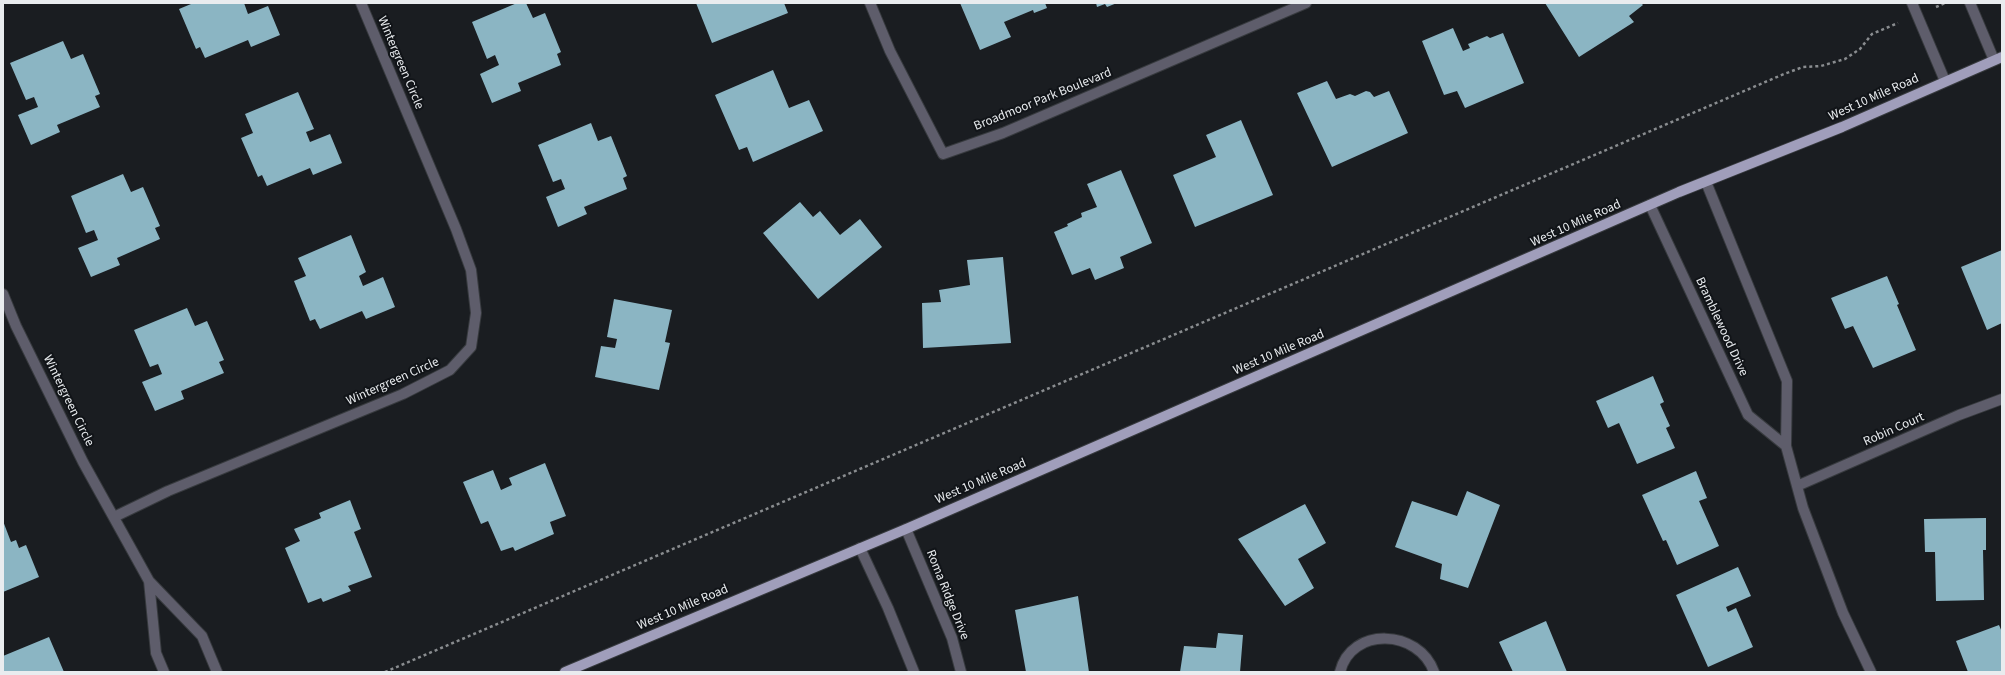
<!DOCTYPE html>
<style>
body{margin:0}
#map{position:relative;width:2005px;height:675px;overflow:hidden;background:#1a1d21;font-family:"Source Sans 3",sans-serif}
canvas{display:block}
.frame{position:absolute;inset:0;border:4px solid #e9ecef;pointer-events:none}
</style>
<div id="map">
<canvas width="2005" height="675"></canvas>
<div class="frame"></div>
</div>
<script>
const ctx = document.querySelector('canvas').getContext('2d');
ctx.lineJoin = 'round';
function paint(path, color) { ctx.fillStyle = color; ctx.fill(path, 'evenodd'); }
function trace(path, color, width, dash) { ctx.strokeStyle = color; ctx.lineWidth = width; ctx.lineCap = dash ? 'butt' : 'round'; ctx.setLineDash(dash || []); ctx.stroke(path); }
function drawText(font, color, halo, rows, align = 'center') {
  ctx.font = font + ' "Source Sans 3",sans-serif'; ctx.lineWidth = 4; ctx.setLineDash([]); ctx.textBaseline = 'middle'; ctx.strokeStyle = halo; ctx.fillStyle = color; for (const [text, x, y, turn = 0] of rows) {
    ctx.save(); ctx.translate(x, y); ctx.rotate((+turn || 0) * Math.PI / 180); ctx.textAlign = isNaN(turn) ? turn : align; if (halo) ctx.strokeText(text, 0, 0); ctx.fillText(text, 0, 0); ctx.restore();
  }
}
const building = new Path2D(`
 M190,3H244L248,14L268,6L280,35L251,47L248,40L205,58L200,47L196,49L179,9L191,4Z
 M517,3H526L533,18L545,13L561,52L557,54L561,65L518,83L521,91L492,103L480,74L499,65L495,55L487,59L472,22Z
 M696,3H784L788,13L712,43Z
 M960,3H1045L1047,8L1034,13L1033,10L1004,22L1011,37L980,50Z
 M1096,3H1117L1107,7L1105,4L1097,7Z
 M1545,3H1641L1643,5L1629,16L1634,22L1579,57Z
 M1453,28L1463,51L1470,48L1468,44L1487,36L1490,38L1503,33L1524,83L1465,108L1457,91L1444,95L1422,41Z
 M63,41L71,59L83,54L100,94L95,96L100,107L57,125L60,132L31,145L18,115L38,107L34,97L26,100L10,63Z
 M773,70L789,108L809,100L823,131L753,162L747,147L739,150L715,95Z
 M1327,81L1336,99L1350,94L1355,96L1366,91L1370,92L1374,97L1389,91L1408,133L1332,167L1297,93Z
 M298,92L314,129L306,132L310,142L330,134L342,163L313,175L310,168L267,186L262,175L258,177L241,138L253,133L245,114Z
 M1241,120L1273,195L1195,227L1173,175L1216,157L1206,135Z
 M591,123L598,141L611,136L627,176L623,178L627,189L584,207L587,214L558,227L546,197L565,189L561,179L553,182L538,145Z
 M1121,170L1152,243L1120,257L1124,268L1095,280L1090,268L1072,275L1054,232L1068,226L1067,224L1082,217L1081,213L1097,207L1087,184Z
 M123,174L131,192L143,187L160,226L155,228L160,239L117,258L120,265L91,277L78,248L98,240L94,230L86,233L71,196Z
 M800,202L813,217L820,211L840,235L860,219L882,247L818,299L763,233Z
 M351,235L366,272L359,276L363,286L383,277L395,307L366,319L362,311L320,329L315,319L310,321L294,281L306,276L298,258Z
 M2002,250V323L1987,330L1961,267Z
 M1003,257L1011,343L923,348L922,303L941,302L939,290L970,285L967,260Z
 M1887,276L1899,304L1897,305L1916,350L1873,368L1853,326L1845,329L1831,298Z
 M614,299L672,310L665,342L670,343L659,390L595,377L601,346L615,348L617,339L607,337Z
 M187,308L195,326L207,321L224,360L219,362L224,373L181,391L184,399L155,411L142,382L162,374L158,364L150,367L134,330Z
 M1653,376L1664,402L1660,404L1670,426L1666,428L1675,448L1637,464L1619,423L1608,428L1596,401Z
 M545,463L566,516L550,522L554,534L515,551L513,547L501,551L488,521L481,524L463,482L493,470L501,490L512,485L509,478Z
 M1696,471L1707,498L1699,501L1719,546L1677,565L1666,540L1663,541L1642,495Z
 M1467,491L1500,505L1468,588L1440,579L1442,564L1395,547L1412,501L1457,516Z
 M350,500L361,529L354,532L372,577L348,586L351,591L323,602L321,598L308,603L285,548L300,541L294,529L321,518L319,513Z
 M1305,504L1326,543L1298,559L1314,588L1285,606L1238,539Z
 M1986,518V550H1983L1984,600L1936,601L1935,552H1925L1924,519Z
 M3,521L11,542L16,540L19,548L26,545L39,577L3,592Z
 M1738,567L1751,596L1726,607L1728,612L1736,608L1753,647L1708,667L1676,595Z
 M1078,596L1089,672H1026L1015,610Z
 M1546,621L1567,672H1513L1499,642Z
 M1999,625L2002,632V672H1968L1956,641Z
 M1218,633L1243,635L1240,672H1180L1184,646L1216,648Z
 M49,637L64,672H3V656Z`);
const path = new Path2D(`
 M1936,7L1945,3
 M385,672L1784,74L1803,67L1821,66L1845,59L1860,49L1872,34L1898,23`);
const minor = new Path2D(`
 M870,3L890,51L943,154L1003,133L1306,3
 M1912,3L1945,81
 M1970,3L1994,60
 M1706,182L1787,381L1786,446L1803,508L1843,613L1871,672
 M1650,205L1748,415L1786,446
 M3,294L16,326L83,462L149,581L202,636L217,672
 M1797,486L1959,415L2002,399
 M114,517L168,491L403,394L450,370L471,347L476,313L471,270L456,229L361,3
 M906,529L952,638L961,672
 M860,548L888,608L914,672
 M149,581L156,653L164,672
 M1340,672C1351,626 1419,629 1434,672`);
const major = new Path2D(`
 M565,672L906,529L1679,192L1842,127L2002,57`);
const streetNames = [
 ["Wintergreen Circle",400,63,67],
 ["West 10 Mile Road",1874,98,-24],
 ["Broadmoor Park Boulevard",1043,100,-22],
 ["West 10 Mile Road",1576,224,-24],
 ["Bramblewood Drive",1721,327,65],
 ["West 10 Mile Road",1279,353,-23],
 ["Wintergreen Circle",393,382,-24],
 ["Wintergreen Circle",68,401,64],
 ["Robin Court",1894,430,-24],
 ["West 10 Mile Road",981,482,-23],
 ["Roma Ridge Drive",947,595,68],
 ["West 10 Mile Road",683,608,-23]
];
paint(building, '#8bb5c3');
trace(minor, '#373a3e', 12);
trace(major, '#373a3e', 12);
trace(path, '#898c8f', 2.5, [3, 3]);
trace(minor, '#5e5d6b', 10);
trace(major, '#a09ebb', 10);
drawText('13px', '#e9ecef', '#111418', streetNames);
</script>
